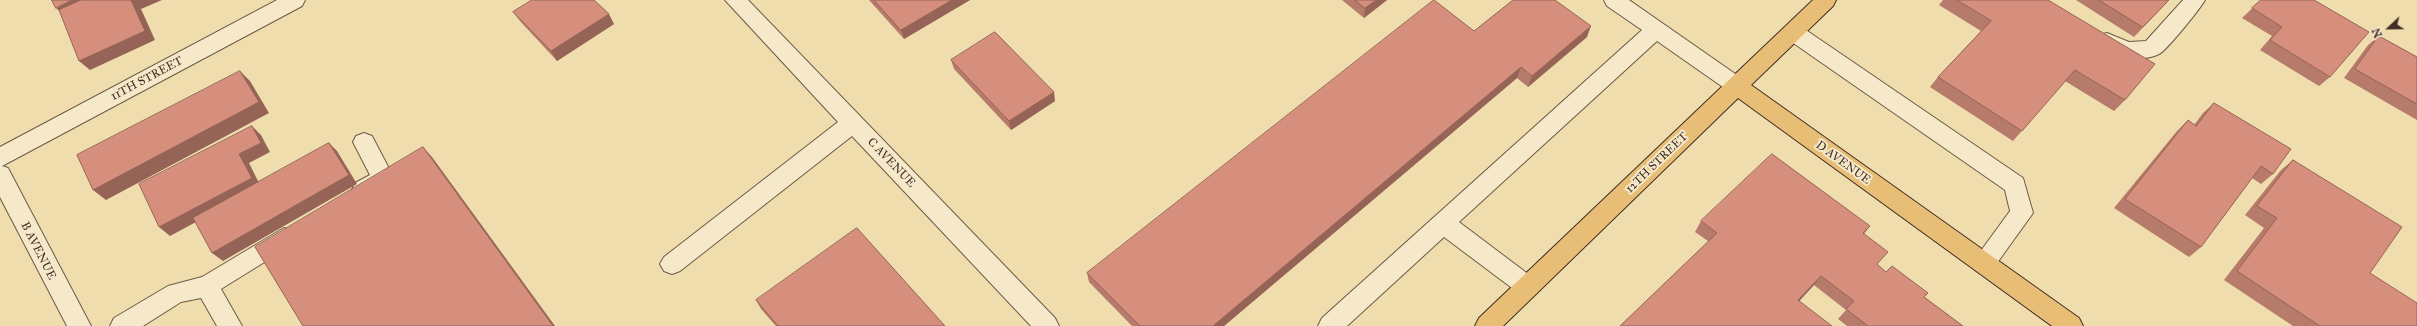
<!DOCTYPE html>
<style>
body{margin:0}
#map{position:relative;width:2417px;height:326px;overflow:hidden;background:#efddad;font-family:"IM FELL Great Primer",serif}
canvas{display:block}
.north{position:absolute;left:2369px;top:8px;width:40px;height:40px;-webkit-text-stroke:3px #f5e9ca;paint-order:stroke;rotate:248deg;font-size:11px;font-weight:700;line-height:16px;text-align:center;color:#422d24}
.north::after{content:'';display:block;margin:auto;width:14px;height:18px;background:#422d24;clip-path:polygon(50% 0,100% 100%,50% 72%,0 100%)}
</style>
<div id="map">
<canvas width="2417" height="326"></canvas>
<div class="north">N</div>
</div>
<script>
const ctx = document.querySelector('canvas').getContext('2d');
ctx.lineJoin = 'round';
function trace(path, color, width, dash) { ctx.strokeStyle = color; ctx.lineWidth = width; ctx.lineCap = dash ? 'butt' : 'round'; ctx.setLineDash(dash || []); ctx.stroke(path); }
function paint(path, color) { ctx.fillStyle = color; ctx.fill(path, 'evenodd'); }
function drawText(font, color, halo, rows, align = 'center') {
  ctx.font = font + ' "IM FELL Great Primer",serif'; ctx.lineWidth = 4; ctx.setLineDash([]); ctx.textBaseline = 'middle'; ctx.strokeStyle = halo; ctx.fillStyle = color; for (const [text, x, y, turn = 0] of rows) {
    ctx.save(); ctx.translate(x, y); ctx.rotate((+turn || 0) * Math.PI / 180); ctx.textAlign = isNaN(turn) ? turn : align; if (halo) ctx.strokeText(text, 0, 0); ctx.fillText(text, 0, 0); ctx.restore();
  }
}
const minor = new Path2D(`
 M277,0H305L302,6L2,166L8,168L91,326H67L0,197V147Z
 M725,0H748L1055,318L1059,326H1031L852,136L680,271L672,274L664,271L660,264L664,257L838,122Z
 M1604,0H1629L1744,80L1748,86L1744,92L1737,95L1730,92L1657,41L1459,222L1536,280L1540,287L1536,294L1528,297L1520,294L1444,237L1347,326H1318L1322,318L1642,30L1607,6Z
 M2183,0H2205C2200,9 2166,51 2159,54C2147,60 2132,59 2119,55C2110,52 2101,50 2097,41L2100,35L2107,33L2129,42L2146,41Z
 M1793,24L1800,26L2023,178L2033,213L1992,270L1984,273L1976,270L1972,263L2010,211L2005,190L1786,38L1783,32L1786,26Z
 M364,133L372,136L394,178L391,185L363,199L355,197L352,190L355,183L370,175L353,142L356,136Z
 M284,228L292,231L295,238L292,245L221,289L242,326H217L201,298L181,302L143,326H110L114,318L168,286L202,277Z`);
const major = new Path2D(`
 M1813,0H1836L1833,6L1751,85L2079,318L2083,326H2052L1738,98L1503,326H1475L1479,318Z`);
const wall = new Path2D(`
 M869,0H970L904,39Z
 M1342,0H1387L1364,18Z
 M1943,0H2048L2125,100L2114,111L2065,81L2013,141L1930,87L1938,77L1981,31L1939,5Z
 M2076,0H2169L2134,37Z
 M2261,0L2330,77L2319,86L2260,50L2272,36L2242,18Z
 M513,12L614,24L557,61L520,21Z
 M1474,31L1587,37L1528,87L1517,78L1224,326H1132L1089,282L1087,273Z
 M2379,36L2417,57V120L2344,78L2368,45Z
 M951,60L1055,101L1011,130L954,69Z
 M2214,103L2273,174L2261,184L2252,178L2201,247L2189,257L2114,208L2177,131L2188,120L2194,125L2203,113Z
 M2293,160L2370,273L2417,326H2293L2224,280L2264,228L2245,215L2281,170Z
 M1701,221L1870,226L1864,234L1877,265L1886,272L1924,297L1963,326H1847L1838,319L1846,310L1814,285L1799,301L1708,241L1695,232Z
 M756,300L945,326H776L761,309Z`);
const shadedWall = new Path2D(`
 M72,0H102L67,18L56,8Z
 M131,0H162L141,9L155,40L90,70L79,61Z
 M952,0H970L904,39L901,30Z
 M1376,0H1387L1364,18L1365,8Z
 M609,14L614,24L557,61L551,51Z
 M1591,26L1587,37L1528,87L1532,76Z
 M1521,67L1517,78L1224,326H1213Z
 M240,71L250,81L269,113L106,200L93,190Z
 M1054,92L1055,101L1011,130L1009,121Z
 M252,126L261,135L270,152L249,163L261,187L170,236L159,227L239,154Z
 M329,143L337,151L357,184L223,261L212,253Z
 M423,147L432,157L555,326H553Z
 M1821,276L1814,285L1791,310L1798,300Z`);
const building = new Path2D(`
 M52,0H72L56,8Z
 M81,0H131L145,31L79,61L59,10Z
 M532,0H594L609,14L551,51L513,12Z
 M874,0H952L901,30Z
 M1355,0H1376L1365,8Z
 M1434,0L1474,31L1513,0H1555L1591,26L1532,76L1521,67L1213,326H1140L1087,273Z
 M1957,0H2048L2155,64L2125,100L2075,70L2022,131L1938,77L1991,21Z
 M2099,0H2169L2143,27Z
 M2261,0H2314L2369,32L2330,77L2270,40L2282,27L2252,8Z
 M995,32L1054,92L1009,121L951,60Z
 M2379,36L2417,57V104L2355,69Z
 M240,71L259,102L93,190L77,155Z
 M2214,103L2291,149L2273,174L2261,166L2201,247L2125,199L2188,120L2196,126Z
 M252,126L261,143L239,154L252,178L159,227L139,184Z
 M329,143L349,175L212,253L193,218Z
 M423,147L553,326H303L255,247Z
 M1772,154L1870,226L1863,233L1888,252L1877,264L1886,272L1892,266L1928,293L1924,297L1963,326H1868L1846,309L1854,301L1821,276L1798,300L1832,326H1620L1717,233L1701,221Z
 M2293,160L2402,227L2370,273L2417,303V326H2320L2237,271L2277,218L2257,206Z
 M857,228L945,326H778L756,300Z`);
const streetNames = [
 ["11TH STREET",147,79,-28],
 ["C AVENUE",891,163,46],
 ["12TH STREET",1657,163,-44],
 ["D AVENUE",1843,163,36],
 ["B AVENUE",38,251,63]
];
trace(minor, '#6d5946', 2);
trace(major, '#422d24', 2);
paint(minor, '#f5e9ca');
paint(major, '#e8be76');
paint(wall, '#b77b6b');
paint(shadedWall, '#956457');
paint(building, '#d58f7c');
trace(building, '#956457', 1);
drawText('12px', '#422d24', '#f5e9ca', streetNames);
</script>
